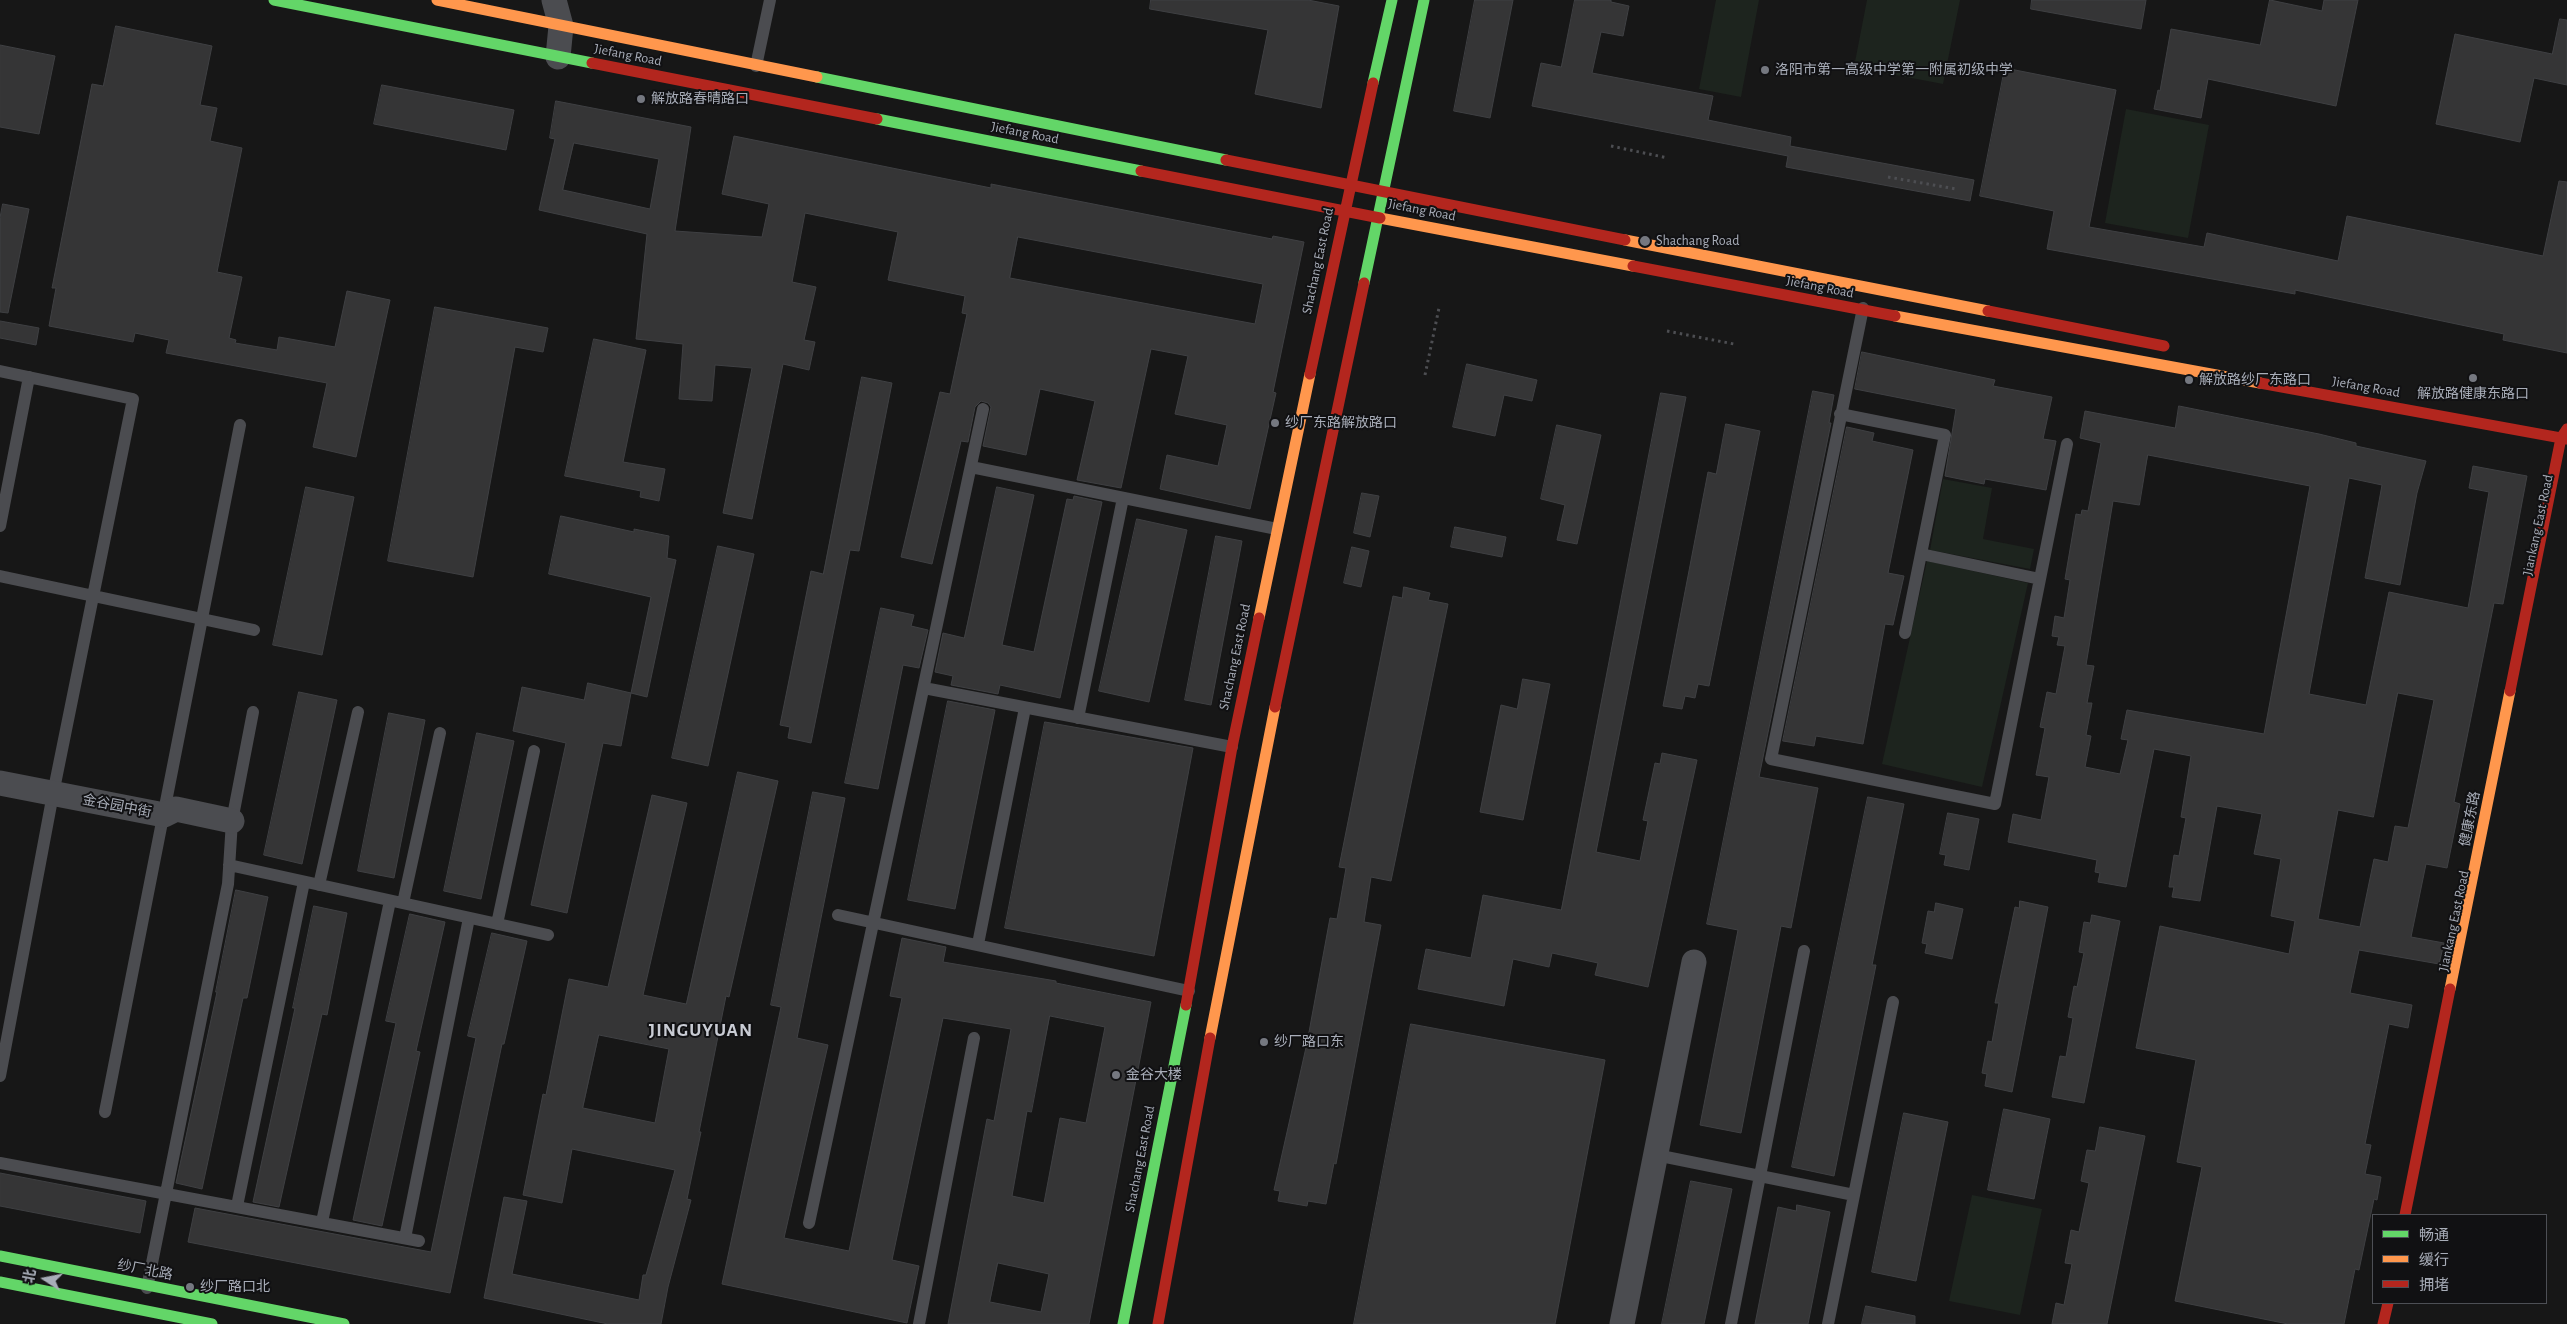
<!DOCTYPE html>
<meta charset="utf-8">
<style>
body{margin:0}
#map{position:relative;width:2567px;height:1324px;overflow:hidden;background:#171717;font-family:"Alegreya Sans","Noto Sans SC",sans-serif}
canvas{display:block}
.legend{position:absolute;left:2372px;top:1214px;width:175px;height:90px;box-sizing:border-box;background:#111113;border:1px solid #4d4f55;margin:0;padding:6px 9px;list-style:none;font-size:15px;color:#a8adb8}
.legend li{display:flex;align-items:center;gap:10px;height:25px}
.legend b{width:25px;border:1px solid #4d4f55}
.north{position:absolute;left:20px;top:1254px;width:50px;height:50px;-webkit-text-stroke:4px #111113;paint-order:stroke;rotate:281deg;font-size:14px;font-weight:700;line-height:20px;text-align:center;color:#a8adb8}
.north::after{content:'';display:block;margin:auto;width:18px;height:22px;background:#a8adb8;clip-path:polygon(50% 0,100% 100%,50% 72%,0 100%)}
</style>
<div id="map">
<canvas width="2567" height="1324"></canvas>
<ul class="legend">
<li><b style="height:6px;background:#63d668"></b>畅通</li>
<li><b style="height:6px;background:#ff974d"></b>缓行</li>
<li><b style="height:6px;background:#b3261e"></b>拥堵</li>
</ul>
<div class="north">北</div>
</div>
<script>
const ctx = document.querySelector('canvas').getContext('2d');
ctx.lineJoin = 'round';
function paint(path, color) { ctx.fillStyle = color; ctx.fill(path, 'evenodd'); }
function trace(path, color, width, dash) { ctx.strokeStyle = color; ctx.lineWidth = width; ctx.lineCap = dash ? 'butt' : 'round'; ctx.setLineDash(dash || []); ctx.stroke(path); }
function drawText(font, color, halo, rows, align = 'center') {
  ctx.font = font + ' "Alegreya Sans","Noto Sans SC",sans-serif'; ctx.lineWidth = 4; ctx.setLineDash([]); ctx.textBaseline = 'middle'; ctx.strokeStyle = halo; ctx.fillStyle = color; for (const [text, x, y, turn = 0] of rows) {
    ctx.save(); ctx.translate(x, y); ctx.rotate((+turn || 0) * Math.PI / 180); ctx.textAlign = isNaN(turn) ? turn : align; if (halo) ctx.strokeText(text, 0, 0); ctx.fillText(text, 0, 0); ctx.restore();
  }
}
const green = new Path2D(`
 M1716,0H1759L1741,97L1699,89Z
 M1867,0H1960L1943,84L1854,67Z
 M2126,109L2209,125L2188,238L2105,223Z
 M1943,479L1992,488L1983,539L2034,549L2030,569L1930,550Z
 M1927,561L2028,583L1982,787L1882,764Z
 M1972,1195L2042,1209L2020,1315L1949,1301Z`);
const building = new Path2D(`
 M1151,0H1308L1339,6L1321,108L1255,94L1268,30L1150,9Z
 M1475,0H1513L1490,118L1454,111Z
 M1575,0H1611V2L1629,6L1623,36L1601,32L1592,73L1713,96L1708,120L1791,137L1790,146L1974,180L1970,201L1786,167L1788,156L1532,106L1541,63L1561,67Z
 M2032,0H2146L2141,29L2031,9Z
 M2270,0L2322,11L2324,0H2358L2336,106L2208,79L2201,118L2154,109L2158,90L2160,91L2171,29L2260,45Z
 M2560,19L2567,20V85L2534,78L2520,142L2436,124L2455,34L2552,54Z
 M116,26L212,46L200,105L217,108L210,141L242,148L217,272L242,277L229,338L236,340L235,343L277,350L279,337L335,347L347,291L390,300L356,457L313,447L327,383L166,353L169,340L135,333L133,342L49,326L56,288H52L92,84L103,86Z
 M0,45L55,56L39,134L0,127Z
 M2005,68L2116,90L2089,227L2204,247L2207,233L2338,261L2347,216L2543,256L2559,181L2567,182V353L2503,340L2504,334L2295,290V294L2047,249L2054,211L1980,196Z
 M382,85L514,110L506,150L374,124Z
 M556,101L691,127L675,231L762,237L769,204L722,194L734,136L991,188V184L1272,239L1273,236L1304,242L1273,392L1276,393L1250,509L1160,489L1167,455L1218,466L1227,425L1175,414L1188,356L1151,349L1121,488L1077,480L1095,401L1040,389L1026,455L983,446L991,407L988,403L981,401L975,407L968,442L961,441L932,564L901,557L940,392L950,394L967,314L962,313L965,296L888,280L898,232L805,213L792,282L816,287L804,340L815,342L809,370L783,364L752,519L723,513L752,368L715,365L712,401L679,399L683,344L636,339L647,234L539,210L555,139L550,138ZM574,143L659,159L650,209L563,190ZM1018,237L1263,284L1255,324L1010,278Z
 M3,204L29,209L8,313L0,312V218Z
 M435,307L548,328L543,352L515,347L473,577L388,561Z
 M0,321L39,328L36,345L0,338Z
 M594,339L646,350L623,462L665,469L659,501L640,497L641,491L565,476Z
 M1862,352L1995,380L1993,386L2052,397L2043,439L2056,441L2046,490L1985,479L1984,484L1945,476L1956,409L1855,389Z
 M1467,364L1537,380L1532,401L1504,395L1495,436L1453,427Z
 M862,377L892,383L859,551L850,550L811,743L788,738L790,727L780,725L811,571L823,574Z
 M1813,391L1834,395L1829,423H1831L1759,777L1818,788L1791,928L1781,926L1741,1133L1700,1125L1738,930L1707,924Z
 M1661,393L1686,397L1596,852L1640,861L1648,821L1643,820L1655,763L1660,764L1662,753L1697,760L1648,987L1595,975L1598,963L1552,953L1549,967L1513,959L1504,1006L1418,989L1426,949L1471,958L1483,895L1561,910Z
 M2179,406L2319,434L2356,443V446L2426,461L2417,493L2400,585L2365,578L2382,485L2349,478L2309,694L2366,705L2389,592L2468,608L2489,492L2469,488L2473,466L2527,476L2503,604L2494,603L2454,802L2460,804L2447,868L2426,864L2411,937L2444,943L2439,964L2359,950L2350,993L2412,1005L2408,1028L2389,1024L2365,1144L2371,1145L2365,1174L2381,1177L2377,1200L2374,1199L2359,1270L2355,1269L2344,1324H2288L2175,1301L2202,1167L2177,1162L2196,1060L2136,1048L2160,926L2289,954L2295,921L2271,916L2281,859L2254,854L2262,814L2217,806L2200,901L2172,897L2174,887H2169L2174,855L2179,856L2186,818L2181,817L2191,756L2154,749L2126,887L2098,882L2100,873L2095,872L2097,860L2008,842L2013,814L2041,820L2049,777L2036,775L2045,728L2040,727L2047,692L2056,694L2065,646L2057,645L2059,637L2052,636L2055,616L2064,618L2070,580L2065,579L2076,514L2081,515L2082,510L2088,511L2101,443L2080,438L2085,411L2175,428ZM2148,455L2310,486L2264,734L2127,710L2121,739L2128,740L2120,774L2085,767L2091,736L2086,735L2092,703H2087L2094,666L2086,665L2113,501L2139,505ZM2398,693L2434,700L2408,828L2395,826L2388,862L2374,859L2360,927L2318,919L2338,810L2373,817Z
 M1726,424L1760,431L1709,686L1698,684L1695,698L1685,696L1682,709L1663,706L1708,472L1716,474Z
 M1557,425L1601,435L1577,544L1557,540L1565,505L1541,499Z
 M1847,427L1874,433L1872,441L1913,450L1888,573L1904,576L1893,625L1885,624L1863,744L1816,736L1814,746L1783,741Z
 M306,487L354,497L322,655L273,645Z
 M997,487L1034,495L1002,645L1034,652L1067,499L1073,500L1074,496L1102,502L1060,698L1000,685L998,694L951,685L953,676L935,672L943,633L964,638Z
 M1362,493L1379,496L1370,537L1354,533Z
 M561,516L634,532V529L669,536L667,558L676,560L647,697L631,693L651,597L549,574Z
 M1137,519L1187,530L1149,702L1099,691Z
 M1455,527L1506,537L1502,557L1451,547Z
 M1216,536L1242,541L1211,705L1185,700Z
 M718,546L754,554L708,766L672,758Z
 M1352,547L1369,551L1361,587L1344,583Z
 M1404,587L1430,593L1428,600L1448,604L1391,881L1371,877L1364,922L1381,925L1336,1164L1334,1163L1326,1204L1308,1201L1307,1206L1278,1201L1280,1191L1274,1190L1307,1043L1330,918L1337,919L1346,868L1339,867L1393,596L1402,598Z
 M881,608L914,615L911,626L928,630L919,668L903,665L878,789L845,783Z
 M1523,679L1550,684L1523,820L1480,812L1501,705L1517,709Z
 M588,683L631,693L621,746L603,743L567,913L531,905L566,743L513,731L522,687L584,700Z
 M299,692L337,700L302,864L264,855Z
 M948,701L995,710L955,909L908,900Z
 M389,713L425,720L394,878L358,871Z
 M1045,722L1193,748L1154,956L1005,928Z
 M477,733L514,741L481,899L444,891Z
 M738,772L778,781L729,997L726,996L699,1132H701L687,1199L691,1200L668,1287L661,1324H608L484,1298L504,1197L527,1201L512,1274L639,1300L643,1275H646L675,1170L572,1149L562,1203L523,1195L543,1094L546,1095L569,979L608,987L652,795L687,803L643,995L686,1004ZM599,1035L669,1049L655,1123L583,1108Z
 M813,792L845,798L797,1038L828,1045L784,1238L849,1251L902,998L890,996L902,938L946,947L943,962L1056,981V983L1151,1002L1089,1324H948L987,1119L994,1121L1011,1029L943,1018L892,1260L919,1266L907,1323L722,1284L781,1007L771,1005ZM1050,1016L1105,1027L1086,1123L1060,1118L1044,1203L1012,1196L1027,1111L1031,1112ZM998,1263L1049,1274L1041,1312L990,1302Z
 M1868,797L1904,804L1872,965H1876L1834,1176L1792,1167Z
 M1948,813L1979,819L1969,870L1944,865L1946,855L1940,854Z
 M236,890L268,897L247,998H243L202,1189L176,1183L217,992H216Z
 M2020,901L2048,907L2012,1092L1985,1086L1987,1074L1982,1073L1988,1041L1992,1042L1999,1003H1995L2015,907L2019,908Z
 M1936,903L1963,909L1952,959L1925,953L1927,944L1922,943L1928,911L1934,912Z
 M314,906L347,913L327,1015L322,1014L279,1207L253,1202L295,1008H293Z
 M410,914L445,922L416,1051L420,1052L382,1226L353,1220L396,1023L386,1021Z
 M2092,915L2120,921L2084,1103L2052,1097L2060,1056L2066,1057L2073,1018L2068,1017L2074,986L2077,987L2084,953L2079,952L2084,922L2090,923Z
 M492,933L527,941L504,1044H502L450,1293L188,1242L195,1208L431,1252L476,1038L468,1036Z
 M1411,1024L1605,1060L1555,1324H1354Z
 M2004,1109L2050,1119L2034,1199L1988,1190Z
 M1904,1113L1948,1122L1916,1281L1872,1272Z
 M2100,1127L2145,1136L2107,1324H2052L2056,1303L2064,1305L2072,1264L2065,1263L2071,1230L2079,1232L2089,1183L2081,1181L2087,1150L2095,1151Z
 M0,1173L146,1201L140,1233L0,1206Z
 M1691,1181L1732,1189L1704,1324H1662Z
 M1797,1205L1830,1212L1808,1324H1755L1778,1207L1796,1211Z
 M1866,1306L1915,1316V1324H1862Z`);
const path = new Path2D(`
 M1611,146L1668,158
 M1888,177L1956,189
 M1667,331L1734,344
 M1425,375L1439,308`);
const lane = new Path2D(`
 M756,66L770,0
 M1863,308L1771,759L1995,804L2067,444
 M0,371L133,399L53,794L0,1076
 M1840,414L1945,435L1905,633
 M971,467L1277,529
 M0,526L29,377
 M1921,554L2040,579
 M0,576L254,630
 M924,688L1232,747
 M1078,718L1123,498
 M229,865L548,935
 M319,885L358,712
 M403,903L440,733
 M838,915L1189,991
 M497,924L534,751
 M978,944L1025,708
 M105,1112L240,425
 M1656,1155L1854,1195
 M0,1163L419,1241
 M237,1206L304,882
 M322,1222L390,901
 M809,1223L983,409
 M405,1238L469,918
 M147,1288L228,884L232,821L253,712
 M919,1324L974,1038
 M1731,1324L1804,951
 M1828,1324L1893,1002`);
const street = new Path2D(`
 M554,0L561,26L558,57
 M0,783L164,815L176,809L232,821
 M1622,1324L1694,962`);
const fast = new Path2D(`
 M274,0L592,63
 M817,77L1226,160
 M1373,83L1392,0
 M877,119L1141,171
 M1364,283L1424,0
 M0,1256L344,1324
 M0,1282L212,1324
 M1123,1324L1186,1005`);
const slow = new Path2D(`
 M437,0L817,77
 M1380,218L1633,266
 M1625,240L1988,311
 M1895,316L2260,383
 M1259,618L1310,374
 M2450,989L2510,691
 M1210,1038L1275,707`);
const jam = new Path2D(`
 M592,63L877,119
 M1226,160L1625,240
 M1141,171L1380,218
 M1633,266L1895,316
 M1988,311L2164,346
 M1310,374L1373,83
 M2260,383L2567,439
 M2510,691L2561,438L2567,429
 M1275,707L1364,283
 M1186,1005L1232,747L1259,618
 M2405,1215L2450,989
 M1158,1324L1210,1038
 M2383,1324L2388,1303`);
const markers = [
 [1765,70,5,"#757880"],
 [641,99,5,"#757880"],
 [1645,241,6,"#757880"],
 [2473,378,5,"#757880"],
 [2189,380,5,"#757880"],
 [1275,423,5,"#757880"],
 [1264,1042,5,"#757880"],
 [1116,1075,5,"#757880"],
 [190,1287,5,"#757880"]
];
const streetNames = [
 ["Jiefang Road",628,55,11],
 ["Jiefang Road",1025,133,11],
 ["Jiefang Road",1422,210,11],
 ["Shachang East Road",1318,261,-78],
 ["Jiefang Road",1820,287,11],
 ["Jiefang Road",2366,387,10],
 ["Jiankang East Road",2538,525,-78],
 ["Shachang East Road",1235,657,-78],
 ["金谷园中街",117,806,11],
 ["健康东路",2470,819,-79],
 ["Jiankang East Road",2454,921,-78],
 ["Shachang East Road",1140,1159,-79],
 ["纱厂北路",145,1270,11]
];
const poiNames = [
 ["洛阳市第一高级中学第一附属初级中学",1775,70],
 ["解放路春晴路口",651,99],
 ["Shachang Road",1656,241],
 ["解放路纱厂东路口",2199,380],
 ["解放路健康东路口",2473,394,"center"],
 ["纱厂东路解放路口",1285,423],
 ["纱厂路口东",1274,1042],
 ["金谷大楼",1126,1075],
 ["纱厂路口北",200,1287]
];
const districtNames = [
 ["JINGUYUAN",701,1030]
];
paint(green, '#1d241e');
paint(building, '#353536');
trace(building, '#3f4043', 1);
trace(path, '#4d4e52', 3, [2.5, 4]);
trace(lane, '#4b4c50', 12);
trace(street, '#4b4c50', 25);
trace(fast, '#63d668', 11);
trace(slow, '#ff974d', 11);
trace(jam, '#b3261e', 11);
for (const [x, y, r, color] of markers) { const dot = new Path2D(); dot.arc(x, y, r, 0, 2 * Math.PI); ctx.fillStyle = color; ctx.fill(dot); trace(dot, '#111113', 2); }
drawText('14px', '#a8adb8', '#111113', streetNames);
drawText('14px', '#a8adb8', '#111113', poiNames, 'left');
ctx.letterSpacing = '1px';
drawText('bold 19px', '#c9ccd4', '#111113', districtNames);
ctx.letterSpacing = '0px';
</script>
